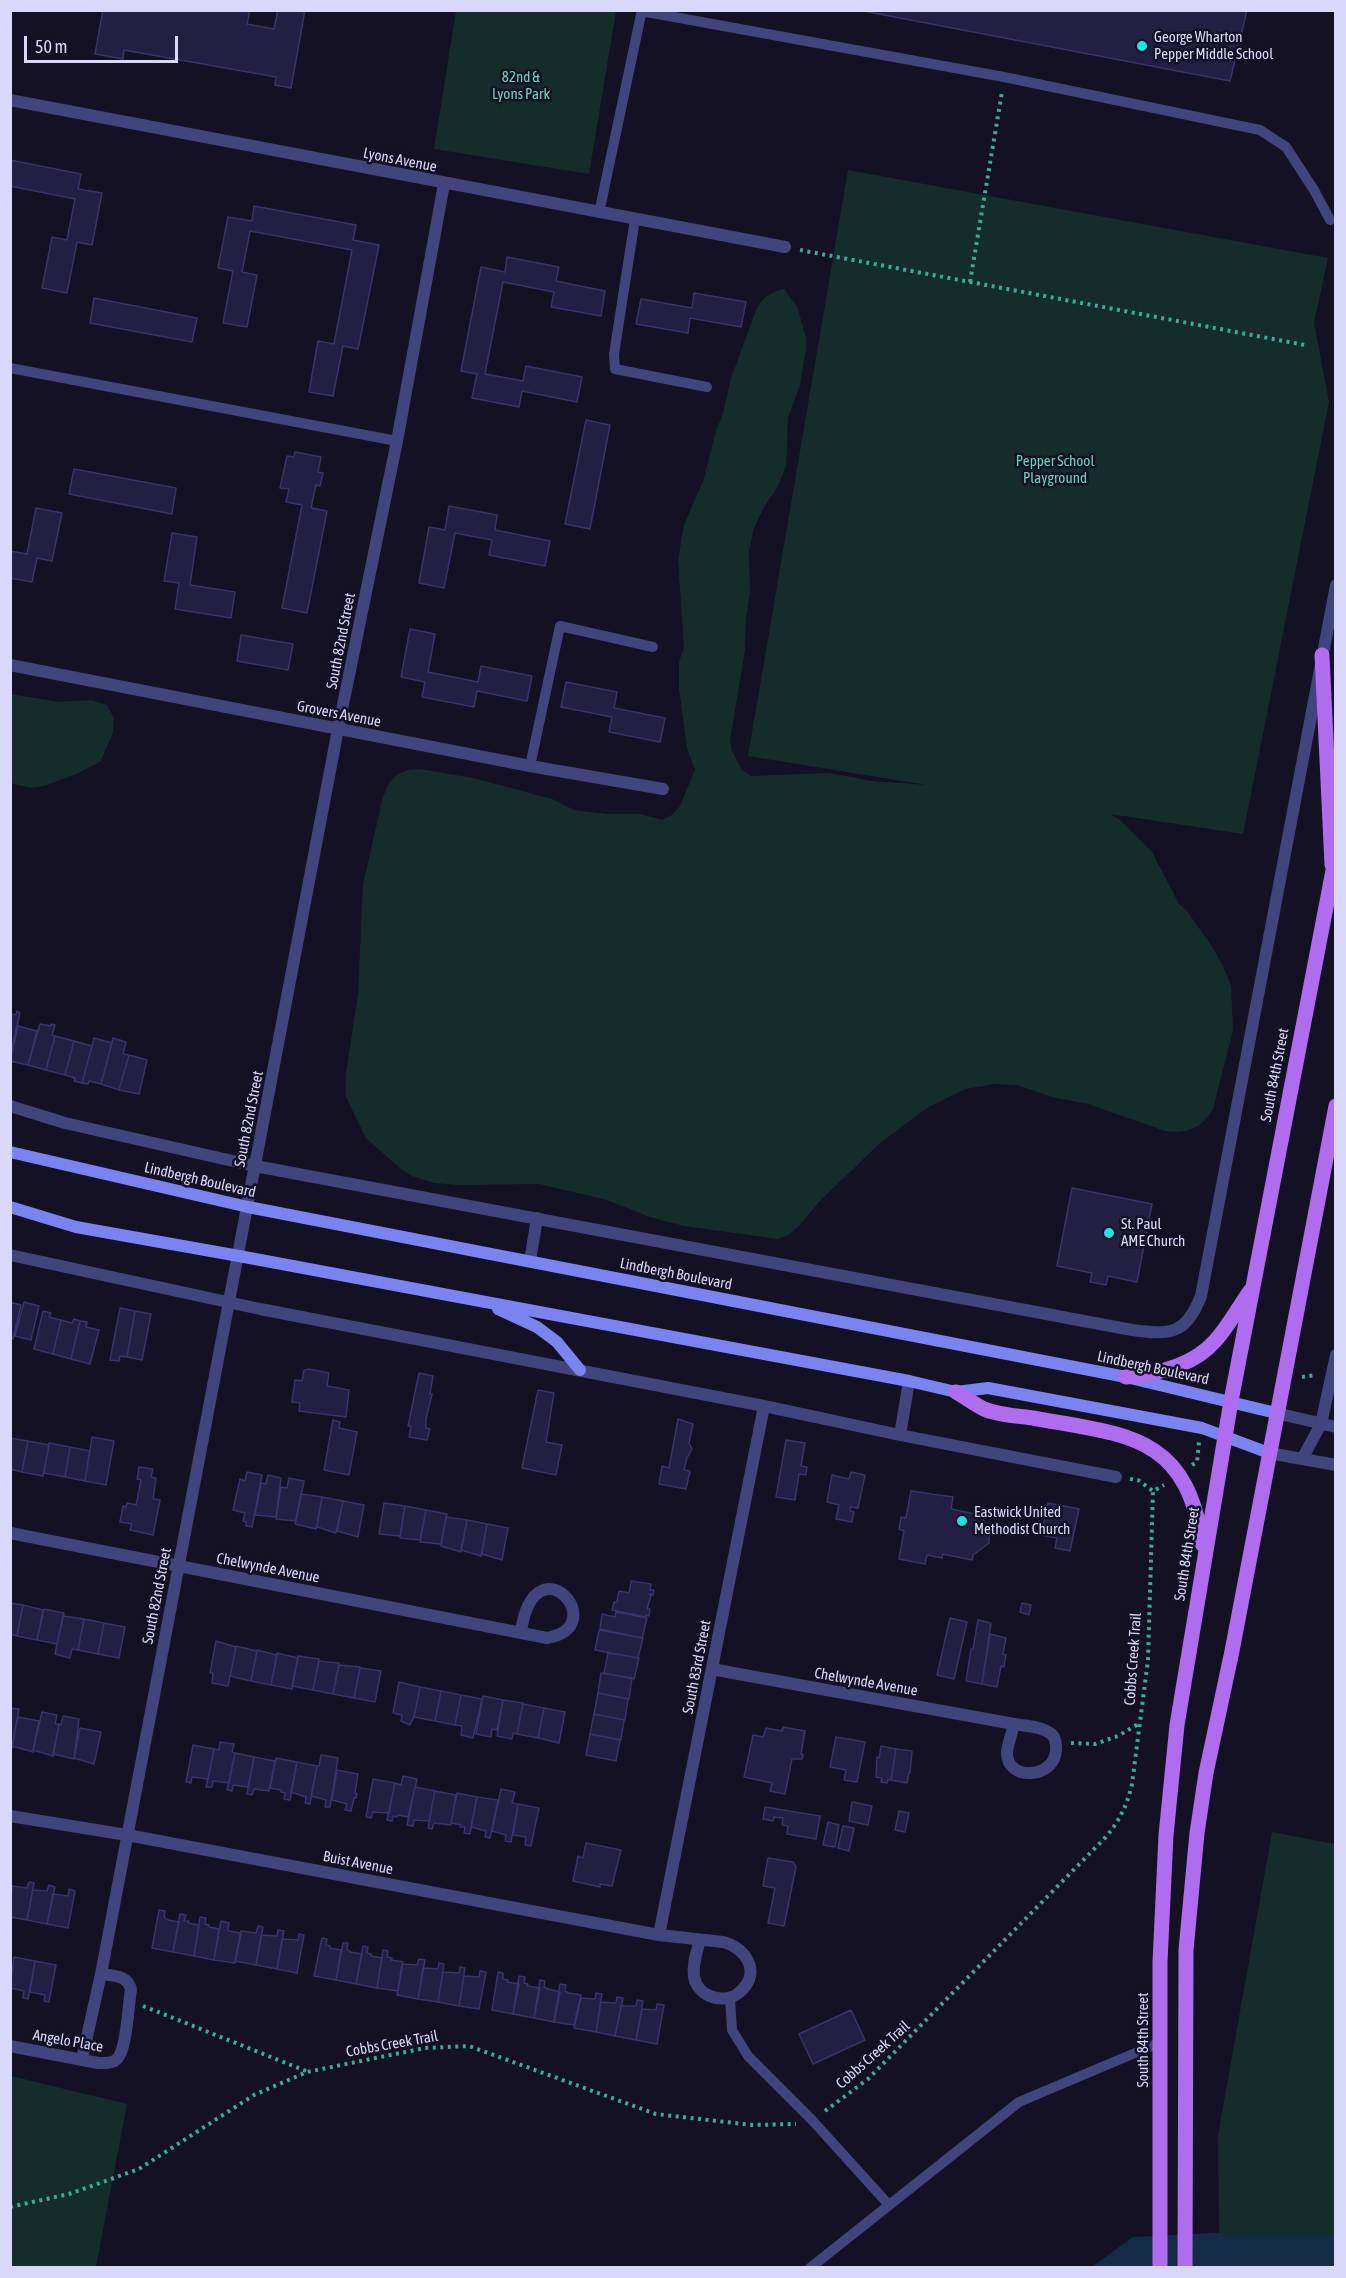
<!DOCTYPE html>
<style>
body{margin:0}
#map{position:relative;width:1346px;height:2278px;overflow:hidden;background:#131123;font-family:"Asap Condensed",sans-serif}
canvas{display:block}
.frame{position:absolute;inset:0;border:12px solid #d9d8fb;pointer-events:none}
.scale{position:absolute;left:24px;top:36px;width:154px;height:27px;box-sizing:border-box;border:3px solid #d9d8fb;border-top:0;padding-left:8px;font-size:18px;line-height:21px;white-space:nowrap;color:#d9d8fb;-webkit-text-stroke:4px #131123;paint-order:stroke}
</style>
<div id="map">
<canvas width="1346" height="2278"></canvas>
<div class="frame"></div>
<div class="scale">50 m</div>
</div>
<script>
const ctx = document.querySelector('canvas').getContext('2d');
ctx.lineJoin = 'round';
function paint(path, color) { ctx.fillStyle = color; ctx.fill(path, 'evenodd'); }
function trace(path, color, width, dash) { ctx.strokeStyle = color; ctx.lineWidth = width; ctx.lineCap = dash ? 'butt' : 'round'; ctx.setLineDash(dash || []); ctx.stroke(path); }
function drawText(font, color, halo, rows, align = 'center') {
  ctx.font = font + ' "Asap Condensed",sans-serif'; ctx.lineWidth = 5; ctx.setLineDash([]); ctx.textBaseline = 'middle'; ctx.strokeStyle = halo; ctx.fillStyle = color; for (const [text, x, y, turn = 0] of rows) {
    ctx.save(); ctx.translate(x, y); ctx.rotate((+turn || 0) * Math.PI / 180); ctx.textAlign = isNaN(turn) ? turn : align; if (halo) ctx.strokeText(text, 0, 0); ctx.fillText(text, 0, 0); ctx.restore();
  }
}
const green = new Path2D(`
 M456,11H616L589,174L434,149Z
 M848,170L1328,258L1314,323L1329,402L1243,834L1110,814L1120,820L1152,852L1179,904L1187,911L1213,948L1223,966L1231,986L1233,1031L1213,1109C1203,1128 1186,1134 1165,1131L1088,1104L1052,1097L1017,1085L995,1084L965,1089L927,1108L880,1143L819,1202L797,1228L788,1235L778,1239L684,1226L650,1217L607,1200L539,1184L458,1185L435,1183L412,1176L402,1170L366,1138L346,1097V1073L358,994L363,884L383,797L389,783L398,774L408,770L420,769L473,778L552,799L574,810L608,814H640L662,820L672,815L680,806L695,770L687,748L679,689V662L684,647L678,560L684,525L703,481L715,434L723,413L731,378L757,308C764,297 770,292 784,289L797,306L806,338V349L800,385L788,418L786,466L777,488L764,507L754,528L749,551L750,593L746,617L745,650L730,740L732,751L742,770L751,776L829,773L872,781L927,785L748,756Z
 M10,694L59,702L91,700L107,705L114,718L113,733L100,762L74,775L44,786L30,788L11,783Z
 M1272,1832L1335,1844V2250L1219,2244L1218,2135Z
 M11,2076L127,2104L96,2267H11Z`);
const water = new Path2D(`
 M1213,2233L1335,2235V2267L1090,2268L1133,2237Z`);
const building = new Path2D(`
 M103,10H250L247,24L274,29L278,10H305L291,88L275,85L276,77L124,50L123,59L95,54Z
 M858,10H1247L1230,81Z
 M10,160L81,174L78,189L102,193L92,245L77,242L67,293L42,288L52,237L67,240L75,199L10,186Z
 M254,206L356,225L353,240L379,245L358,349L343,346L333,396L309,392L318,341L334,344L352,250L250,231L242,272L257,275L247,327L223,323L233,271L218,268L228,217L252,221Z
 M507,257L559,267L556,281L605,291L601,316L551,307L554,292L503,282L485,374L523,381L526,366L582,377L577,402L522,391L519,407L472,398L477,374L461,371L481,267L505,272Z
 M694,293L746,302L741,327L690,318L688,333L636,324L641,299L692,308Z
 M94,298L197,318L192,342L90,323Z
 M586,420L610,425L590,529L565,524Z
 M295,452L321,457L318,472L323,473L320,486L316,485L311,508L327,511L307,613L282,608L302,505L286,502L289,489L280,488L287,456L294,457Z
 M74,469L176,488L172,514L69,494Z
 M449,506L497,515L495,530L550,541L545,566L489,555L492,540L455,533L444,588L419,583L429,527L445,530Z
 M36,508L62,513L52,561L37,558L32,582L10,578V551L27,554Z
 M172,533L197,537L190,585L235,592L231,618L175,609L179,583L164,581Z
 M410,629L435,634L428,672L478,682L481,666L532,676L527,701L477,691L474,707L422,697L425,682L401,677Z
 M241,635L293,644L288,670L237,661Z
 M566,682L617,692L614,708L665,718L660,742L609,732L612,717L561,707Z
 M17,1011L20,1013L10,1056V1014L16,1015Z
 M40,1024L51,1026V1024L55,1025L52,1035L55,1036L46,1070L28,1065Z
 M18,1026L37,1031L28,1065L10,1061Z
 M55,1036L74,1041L65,1075L46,1070Z
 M94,1038L112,1043L101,1084L89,1081L88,1084L82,1083Z
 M113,1038L126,1042L123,1054L129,1055L119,1090L101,1084Z
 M74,1041L92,1046L82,1083L74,1081L75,1078L65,1075Z
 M129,1055L147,1060L139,1094L119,1090Z
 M1072,1188L1152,1204L1137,1282L1108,1276L1106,1285L1090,1282L1092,1273L1057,1266Z
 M10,1302L21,1305L13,1339L10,1338Z
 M24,1302L39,1306L31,1340L15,1336Z
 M120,1308L135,1311L127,1357L120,1356L119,1361L110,1360Z
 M43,1311L51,1313L49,1317L61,1320L53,1354L34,1349Z
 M135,1311L151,1314L142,1360L127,1357Z
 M74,1319L80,1321L71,1359L53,1354L61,1320L72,1323Z
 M80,1321L87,1322L86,1327L99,1330L90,1364L71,1359Z
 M309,1369L329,1373L327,1386L349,1390L346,1417L299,1411L300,1403L292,1402L295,1380L302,1381L304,1370Z
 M419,1373L433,1376L430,1394H432L426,1419V1428L430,1429L427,1440L409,1437L411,1426H408Z
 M538,1390L554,1393L546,1442L562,1445L556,1475L522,1468Z
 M678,1419L693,1424L689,1443L692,1449L687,1458L684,1470L690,1471L686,1489L659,1484L662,1466L669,1468Z
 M333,1420L340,1422L339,1428L357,1432L349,1475L324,1470Z
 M92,1437L114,1441L106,1485L85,1481Z
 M10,1438L28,1441L22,1472L10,1469Z
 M786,1440L805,1443L801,1466L807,1467L806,1475L799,1474L795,1500L776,1497Z
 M28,1441L49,1445L43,1476L22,1472Z
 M49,1443L70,1447L65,1477L44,1473Z
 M70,1447L90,1451L85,1481L65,1477Z
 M139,1467L153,1469L151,1477L156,1478L153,1499L160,1500L153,1535L130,1530L132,1524L120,1522L123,1506L126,1507L127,1503L136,1505L141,1480L137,1479Z
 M247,1472L262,1475L252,1527L246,1526V1522L243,1521L245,1513L233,1510L240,1479L245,1481Z
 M851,1472L865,1475L858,1508L850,1507V1511L854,1512L852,1522L836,1519L839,1505L827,1502L832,1475L849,1479Z
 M268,1475L281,1478L276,1517L255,1515L261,1483L266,1484Z
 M289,1478L304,1481L296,1521L276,1519L281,1487L287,1488Z
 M911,1491L953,1497L951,1509L980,1515L989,1529V1543L973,1555L972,1560L943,1554L942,1558L927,1555L925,1564L899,1559L904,1531L899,1529L901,1517L906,1518Z
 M301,1494L322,1497L316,1529L295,1524Z
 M322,1497L343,1501L336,1533L317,1527Z
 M343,1501L364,1505L358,1537L337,1531Z
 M384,1503L405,1506L400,1536L379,1534Z
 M1048,1503L1079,1509L1070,1551L1055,1548L1057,1538L1041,1535Z
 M405,1506L426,1510L420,1540L400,1538Z
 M426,1510L447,1514L441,1544L420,1542Z
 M446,1517L467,1520L461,1552L441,1546Z
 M467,1520L487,1524L481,1556L461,1550Z
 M487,1524L508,1528L502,1560L482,1554Z
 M631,1581L651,1584L650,1590H654L653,1595L649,1594L651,1596L647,1609H650L649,1616L646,1615V1617L612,1610L614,1602H617L619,1591L629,1593Z
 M10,1603L23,1605L17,1636L10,1634Z
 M1022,1603L1031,1605L1029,1615L1020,1612Z
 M23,1605L43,1610L37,1640L17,1636Z
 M44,1609L64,1613L57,1644L37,1640Z
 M616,1612L647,1618L642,1638L600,1629L602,1614L615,1617Z
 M63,1616L84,1619L78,1650L72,1649L70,1658L55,1654Z
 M950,1618L967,1622L954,1679L937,1675Z
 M84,1619L104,1623L98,1654L78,1650Z
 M978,1620L991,1623L982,1684L966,1681L971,1649H973Z
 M104,1623L125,1627L119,1658L98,1654Z
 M599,1630L643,1638L638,1658L595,1650Z
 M990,1634L1006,1638L1003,1654L1006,1655L1004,1667L1001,1666L997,1687L982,1684Z
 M216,1641L236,1647L228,1686L212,1683L213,1673H210Z
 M236,1646L257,1651L251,1681L230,1676Z
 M257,1650L277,1655L271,1685L251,1681Z
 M277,1653L298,1658L292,1689L271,1685Z
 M608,1653L639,1658L634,1679L604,1673Z
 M298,1656L319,1659L313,1690L292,1686Z
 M319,1661L339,1663L333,1694L313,1690Z
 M339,1665L360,1667L354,1698L333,1694Z
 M360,1668L381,1671L375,1702L354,1698Z
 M601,1673L632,1678L629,1699L598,1693Z
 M399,1682L420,1687L414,1717L410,1725L401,1721L402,1715L393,1713Z
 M420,1687L441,1691L435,1721L414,1717Z
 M441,1691L461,1695L455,1725L435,1721Z
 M598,1693L628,1699L625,1720L594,1714Z
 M461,1695L482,1699L473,1738L461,1735L462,1726L455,1725Z
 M483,1696L503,1700L497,1730L492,1729L491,1737L476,1734Z
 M503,1700L523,1703L517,1734L513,1733L512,1739L497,1736Z
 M523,1704L544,1708L538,1738L517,1734Z
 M10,1708L19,1709L12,1748H10Z
 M544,1708L565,1712L559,1743L538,1738Z
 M42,1712L57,1715L55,1724H59L53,1756L33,1750Z
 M594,1714L624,1720L621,1740L590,1734Z
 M63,1716L79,1719L74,1759L53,1754L59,1724L61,1725Z
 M18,1717L39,1721L33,1752L12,1746Z
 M783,1727L805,1731L801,1754L803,1755L802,1759H792L785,1794L770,1791L772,1783L744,1777L753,1735L763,1737L766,1728L782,1731Z
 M80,1728L101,1732L94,1764L74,1758Z
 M590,1734L620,1740L616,1761L586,1755Z
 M836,1737L865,1742L857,1782L844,1780L846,1770L830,1767Z
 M220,1742L234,1744L232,1752L235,1753L229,1783L213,1781L212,1787H206L214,1749L219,1750Z
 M193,1745L214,1749L208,1779L192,1777L191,1783L186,1782Z
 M881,1746L896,1749L891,1780H888L887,1783L881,1782L882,1778L876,1777L877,1757L879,1758Z
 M896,1749L912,1751L910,1773L909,1772L907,1783L891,1780Z
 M235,1753L254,1757L248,1787L233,1785L232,1791L227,1790Z
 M321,1755L338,1758L330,1807H325L326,1800L311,1796L317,1766H319Z
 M254,1757L275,1761L269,1791L254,1789L252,1795L247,1794Z
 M276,1758L297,1762L290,1800L284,1799L285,1793L281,1792V1790L270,1788Z
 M297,1762L317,1766L310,1804L305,1803L306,1797L291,1792Z
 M337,1770L358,1774L355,1793L357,1794L356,1798H354L351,1811L345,1810L347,1804L332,1800Z
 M403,1776L417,1779L408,1817L398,1815L397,1817L393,1816L392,1821L387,1820L395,1783L401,1785Z
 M373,1779L395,1783L389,1813L373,1812L371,1818L366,1817Z
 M415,1787L435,1791L429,1821L414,1820L413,1826L407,1825Z
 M501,1789L515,1792L512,1803L518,1804L511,1842L505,1841L506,1835L492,1831Z
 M435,1791L456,1795L451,1825L434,1823L432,1829L428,1828Z
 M457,1793L477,1797L470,1834L464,1833L465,1827H460L461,1825L451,1823Z
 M477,1797L498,1800L490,1838L485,1837L486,1831L471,1827Z
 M852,1802L872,1806L868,1825L849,1821Z
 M518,1804L539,1808L531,1846L525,1845L526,1837L513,1835Z
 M765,1807L820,1816L816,1839L787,1834L788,1826L782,1825L783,1818L774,1817L773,1821L763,1819Z
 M899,1811L909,1813L905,1832L895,1830Z
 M828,1822L839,1825L835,1847L823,1845Z
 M843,1826L854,1828L849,1851L838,1848Z
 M586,1843L621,1850L612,1886L600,1884V1887L573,1881L578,1856L583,1858Z
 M768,1858L793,1862L796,1867L784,1926L768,1923L775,1888L763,1886Z
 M29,1882L34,1883L27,1920L10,1917L12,1886L27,1888Z
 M49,1885L55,1887L47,1924L27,1920L33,1890L47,1891Z
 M69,1889L75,1891L68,1928L47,1924L53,1894L68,1896Z
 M159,1910L165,1911L164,1917L168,1920L179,1922L173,1952L152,1948Z
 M180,1914L186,1915L184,1921H189L188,1923L199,1925L194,1956L173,1952Z
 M200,1917L206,1918L205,1924L209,1925V1927L219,1929L214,1960L194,1956Z
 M221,1921L229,1923L228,1929L229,1931L241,1933L235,1963L214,1960Z
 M258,1926L263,1927L256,1965L235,1961L241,1931L256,1933Z
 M278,1930L284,1931L277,1969L256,1965L261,1935L277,1936Z
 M299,1934L304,1935L297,1973L277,1969L282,1939L298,1940Z
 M322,1938L327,1939L326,1945L330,1946V1948L341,1950L336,1980L314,1976Z
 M343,1943H348L347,1949L350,1952L362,1954L356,1984L336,1980Z
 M363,1946L368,1947L367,1953L371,1954V1956L382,1958L377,1988L356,1984Z
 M383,1950L388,1951L387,1957L392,1958L391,1960L403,1962L398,1991L377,1988Z
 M14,1957L35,1961L28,1999L23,1998L24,1991L10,1988Z
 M419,1959L425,1960L418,1999L397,1995L402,1964L417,1965Z
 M35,1961L56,1965L49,2002L44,2001L45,1995L30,1992Z
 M439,1963L444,1964L438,2002L418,1999L423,1968L438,1969Z
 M460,1967L465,1968L459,2006L438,2002L443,1972L459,1973Z
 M480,1971L486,1972L479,2009L459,2006L464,1976L479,1977Z
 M498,1972L503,1973V1979L508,1980L507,1982L519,1984L513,2014L492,2010Z
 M519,1976L525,1977L524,1983L528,1984L527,1986L540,1988L534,2018L513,2014Z
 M540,1980L545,1981L544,1987L548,1989L560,1992L554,2022L534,2018Z
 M560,1984L566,1985L565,1991L569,1993L581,1995L574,2025L554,2022Z
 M596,1993L602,1994L596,2032L574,2028L581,1998L595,1999Z
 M617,1997L623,1998L615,2036L596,2032L601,2002L616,2003Z
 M637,2000L643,2001L636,2040L615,2036L621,2006H636Z
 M657,2004L664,2005L657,2044L636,2040L642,2009L656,2010Z
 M851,2010L865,2040L813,2064L799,2034Z`);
const path = new Path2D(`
 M800,250L1305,345
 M970,282L1002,92
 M1302,1377L1316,1375
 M1192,1465L1197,1462L1199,1442
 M1130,1479L1138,1480L1153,1491
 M1071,1743L1095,1744L1118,1736L1140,1723
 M143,2006L306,2071
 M825,2111L868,2079L1103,1840C1118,1824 1127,1806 1132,1784L1148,1660L1153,1491L1164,1485
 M10,2207L69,2194L139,2169L254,2095L307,2072L425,2048L469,2046L656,2114L752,2125L796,2124`);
const lane = new Path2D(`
 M641,11L1004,77L1260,130L1286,147L1314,190L1330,220
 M599,213L642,10
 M635,219L614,354L615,369L707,387
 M10,368L397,441
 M530,766L560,626L653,647
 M730,1998L732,2030L748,2056L812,2120L889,2205
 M810,2268L1019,2102L1161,2042`);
const street = new Path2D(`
 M10,100L785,247
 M10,665L530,766L663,789
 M10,1106L65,1123L255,1166L1132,1330C1170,1335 1186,1335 1201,1296L1336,585
 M10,1255L260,1309L764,1406L900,1435L1116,1477
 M530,1261L537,1218
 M1276,1413L1336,1427
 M900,1435L909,1381
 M1269,1453L1336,1465
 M1302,1459L1321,1424L1336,1355
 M10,1533L547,1638C614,1626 534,1538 521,1632
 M712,1669L733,1673L1014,1724C1025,1726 1040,1726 1050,1733C1056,1737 1056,1743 1056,1749C1056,1779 1006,1782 1007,1752C1008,1743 1012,1733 1014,1724
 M10,1816L127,1835L659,1935L723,1942C745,1947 761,1971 742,1990C727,2006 698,1998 694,1977C692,1964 697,1952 700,1940
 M659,1935L764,1406
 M10,2046L98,2063C104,2063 111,2064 116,2060C127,2052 128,2005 131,1990C128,1975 114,1976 101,1974
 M82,2059L101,1974L338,729L397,441L444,184`);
const secondary = new Path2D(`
 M10,1152L248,1207L1126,1377L1276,1413
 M10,1207L76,1227L239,1256L909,1381L956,1392L988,1388L1202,1428L1269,1453
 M498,1309L537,1327L557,1342L580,1370`);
const primary = new Path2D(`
 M1322,655L1332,865
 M1126,1377C1158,1374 1193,1366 1215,1341C1228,1327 1238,1308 1250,1291
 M956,1392C965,1397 974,1404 984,1409C998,1415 1018,1416 1033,1418C1126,1435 1187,1434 1202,1544
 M1160,2268V1962L1166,1835L1177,1725L1231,1401L1336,855
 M1185,2268L1186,1950L1197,1833L1206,1773L1232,1651L1336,1106`);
const markers = [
 [1142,46,6,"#1ae5e4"],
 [1109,1233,6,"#1ae5e4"],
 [962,1521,6,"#1ae5e4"]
];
const poiNames = [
 ["George Wharton",1154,37],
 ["Pepper Middle School",1154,54],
 ["St. Paul",1121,1224],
 ["AME Church",1121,1241],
 ["Eastwick United",974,1512],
 ["Methodist Church",974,1529]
];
const parkNames = [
 ["82nd &",521,77],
 ["Lyons Park",521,94],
 ["Pepper School",1055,461],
 ["Playground",1055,478]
];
const streetNames = [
 ["Lyons Avenue",400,160,11],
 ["South 82nd Street",341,641,-79],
 ["Grovers Avenue",339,714,11],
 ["South 84th Street",1275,1075,-79],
 ["South 82nd Street",249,1119,-79],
 ["Lindbergh Boulevard",200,1180,13],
 ["Lindbergh Boulevard",676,1274,11],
 ["Lindbergh Boulevard",1153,1368,12],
 ["South 84th Street",1187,1554,-81],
 ["Chelwynde Avenue",268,1568,11],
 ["South 82nd Street",157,1596,-79],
 ["Cobbs Creek Trail",1133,1659,-86],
 ["South 83rd Street",697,1667,-79],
 ["Chelwynde Avenue",866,1682,10],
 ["Buist Avenue",358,1863,11],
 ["South 84th Street",1143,2040,-90],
 ["Angelo Place",68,2041,10],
 ["Cobbs Creek Trail",392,2044,-10],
 ["Cobbs Creek Trail",873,2055,-42]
];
paint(green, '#152d2a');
paint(water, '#142b45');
paint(building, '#231f42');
trace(building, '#39346c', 1.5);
trace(path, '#3daa98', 4, [3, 4.5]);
trace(lane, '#42457d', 10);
trace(street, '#42457d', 12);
trace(secondary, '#7a83f0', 12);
trace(primary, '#b06cee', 15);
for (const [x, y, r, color] of markers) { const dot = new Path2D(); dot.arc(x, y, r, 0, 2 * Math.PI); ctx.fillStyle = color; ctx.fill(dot); trace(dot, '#131123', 2); }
drawText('15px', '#d9d8fb', '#131123', poiNames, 'left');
drawText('15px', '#6cd3af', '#131123', parkNames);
drawText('15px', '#d9d8fb', '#131123', streetNames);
</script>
